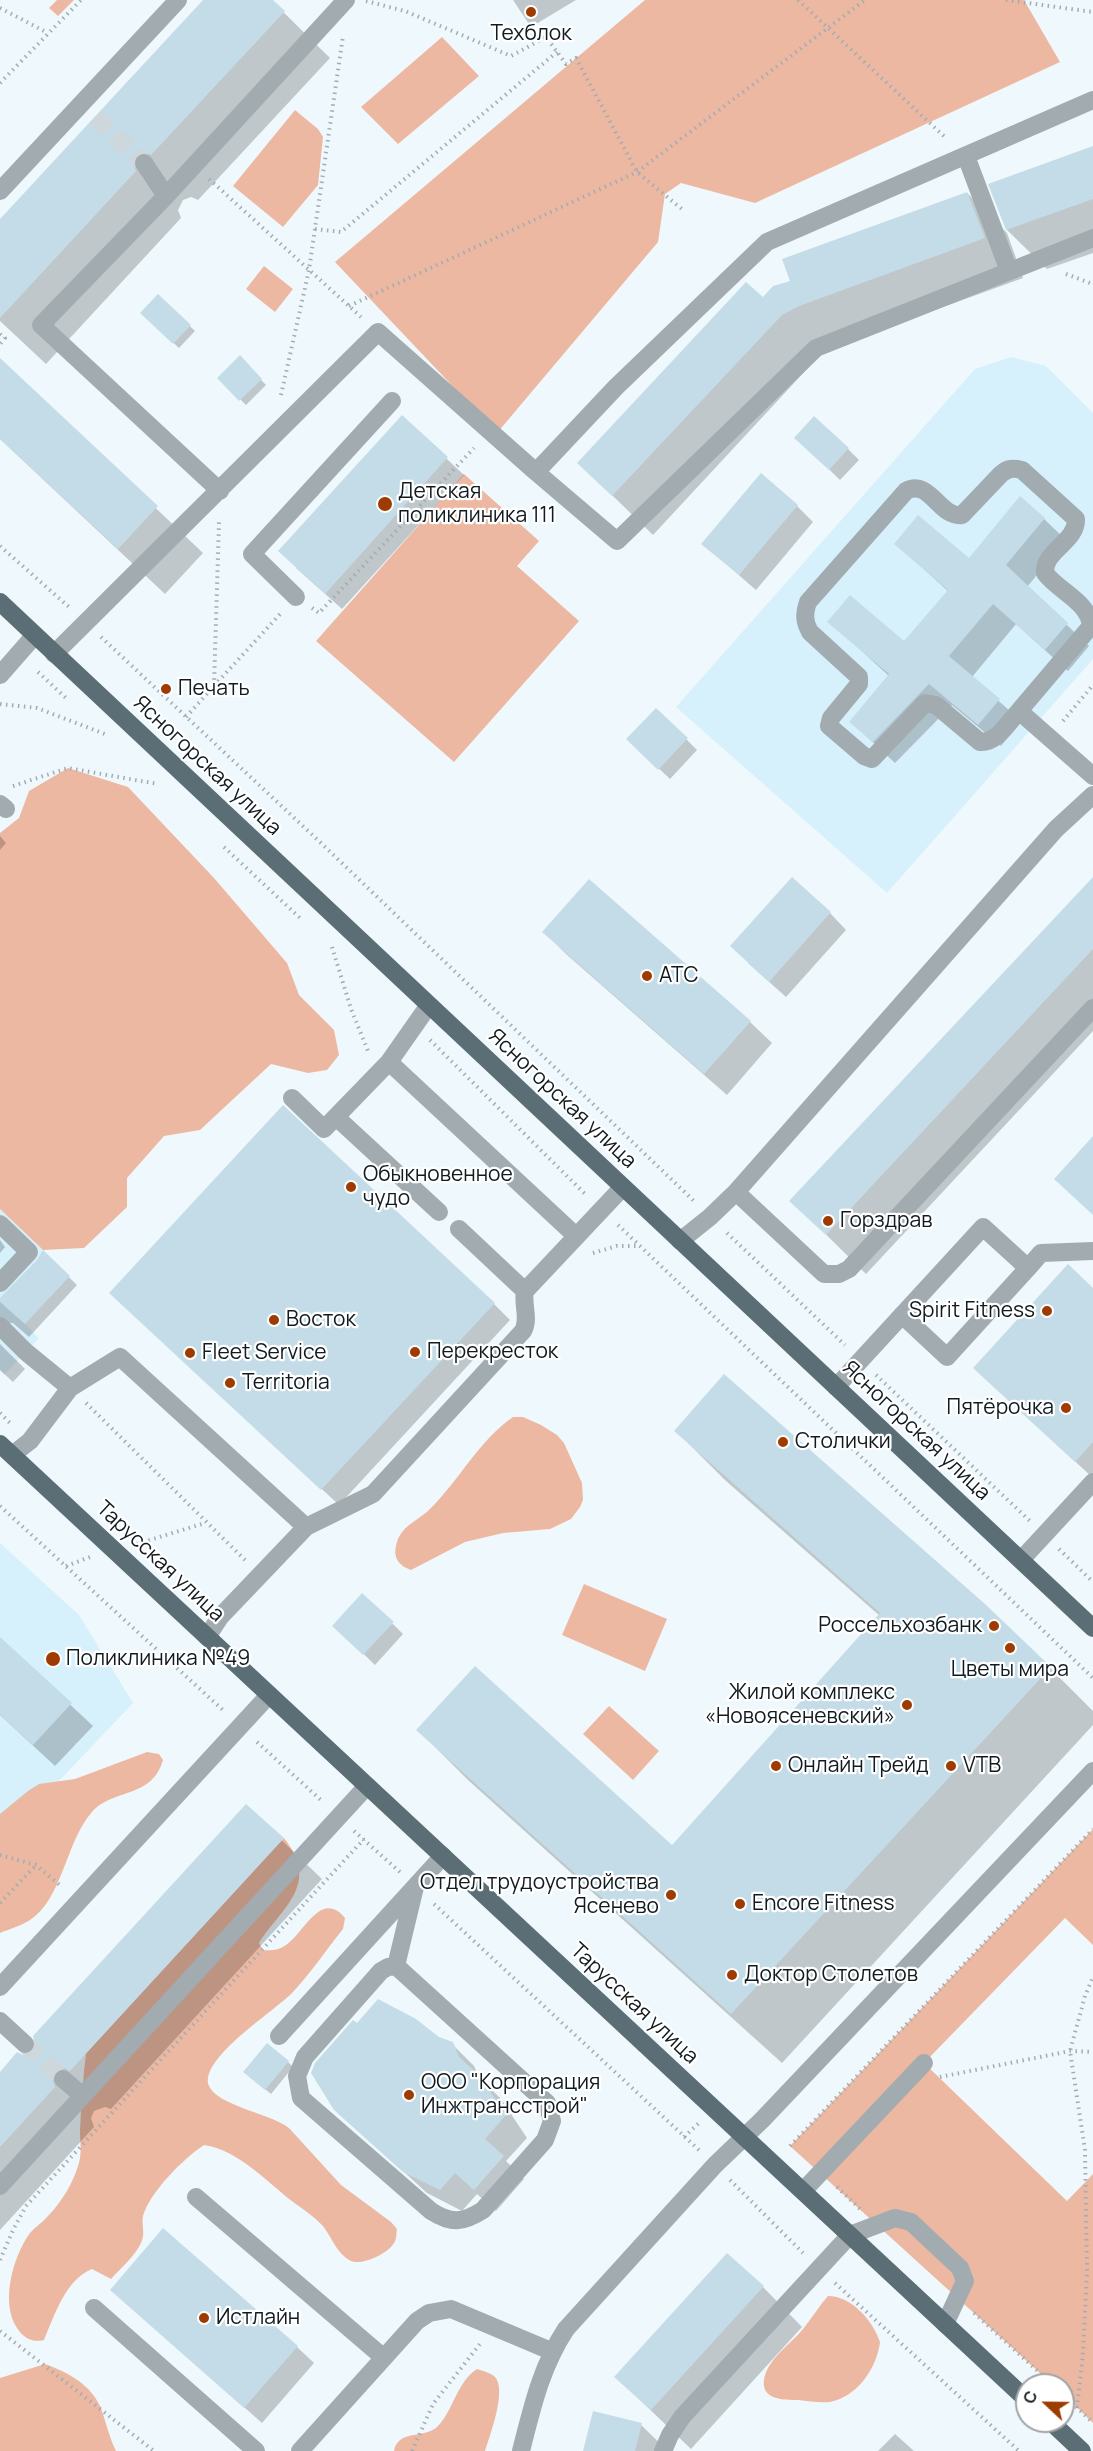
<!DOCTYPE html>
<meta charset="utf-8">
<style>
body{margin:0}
#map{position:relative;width:1093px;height:2451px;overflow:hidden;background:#eff9fd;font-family:Manrope,sans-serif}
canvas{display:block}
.north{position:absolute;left:1015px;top:2373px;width:60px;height:60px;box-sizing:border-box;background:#fff;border:2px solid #a0a3a5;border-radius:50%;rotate:292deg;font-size:16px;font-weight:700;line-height:24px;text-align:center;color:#111a1e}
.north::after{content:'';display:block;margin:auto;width:21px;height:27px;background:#9e3b00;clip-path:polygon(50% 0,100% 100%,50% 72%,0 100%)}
</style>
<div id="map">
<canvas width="1093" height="2451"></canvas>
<div class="north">С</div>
</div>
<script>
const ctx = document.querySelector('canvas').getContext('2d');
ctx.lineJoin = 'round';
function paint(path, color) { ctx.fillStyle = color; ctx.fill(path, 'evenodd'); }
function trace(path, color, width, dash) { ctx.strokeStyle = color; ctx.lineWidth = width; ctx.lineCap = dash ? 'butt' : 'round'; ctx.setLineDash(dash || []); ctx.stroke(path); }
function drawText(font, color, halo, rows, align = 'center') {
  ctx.font = font + ' Manrope,sans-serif'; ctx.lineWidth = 4.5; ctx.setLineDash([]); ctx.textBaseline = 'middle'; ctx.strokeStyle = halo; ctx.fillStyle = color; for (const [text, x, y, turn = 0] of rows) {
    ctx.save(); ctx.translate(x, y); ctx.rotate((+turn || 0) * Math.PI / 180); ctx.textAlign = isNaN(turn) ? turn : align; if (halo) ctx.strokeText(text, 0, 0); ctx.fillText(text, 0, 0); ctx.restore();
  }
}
const built = new Path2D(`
 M1011,357L1046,366L1093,413V659L887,893L676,707L975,369Z
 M0,1209L70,1276L25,1324L39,1338L4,1375L0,1371Z
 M0,1543L79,1615L133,1703L4,1839H0Z`);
const green = new Path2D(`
 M57,0H74L58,16L49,8Z
 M645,0H1024L1060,62L755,203L681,183L665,194L658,242L497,433L335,262Z
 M442,37L479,76L398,144L361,107Z
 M295,110L318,129L323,137L318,185L283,227L233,186Z
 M264,266L293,289L275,312L246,289Z
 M464,474L539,541L517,566L579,621L454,762L316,641Z
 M68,768L128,787L214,878L287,963L299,995L334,1030L339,1055L327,1070L308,1073L271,1064L200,1130L164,1136L127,1178V1207L84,1248L43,1250L0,1209V833L19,818L29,791Z
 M513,1417H523L541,1425L557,1435L564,1443L582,1483L583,1500L580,1507L571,1519L550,1529L503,1533L465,1542L411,1570C400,1566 393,1559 396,1546C400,1526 416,1522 429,1510C459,1481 479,1440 513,1417Z
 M584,1584L667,1619L645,1671L562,1635Z
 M609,1706L659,1751L633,1780L583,1734Z
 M147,1752L159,1754L163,1760C152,1799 113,1788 92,1812C66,1841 62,1900 30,1920C21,1926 9,1929 0,1933V1814L28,1791L39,1784L75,1779Z
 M1093,1829V1945L1065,1918L924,2063L1067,2201L1093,2174V2423L1063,2394V2385H1053L790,2146Z
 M284,1838C321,1885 282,1907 259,1943L263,1950C272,1951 279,1950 286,1945C304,1933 321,1889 345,1918L343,1929C326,1950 311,1973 292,1993C276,2010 198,2059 209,2086C218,2106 270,2113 289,2128L341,2185L391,2222L397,2229C396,2234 397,2239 394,2243C389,2253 362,2266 351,2261C336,2253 332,2237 322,2225C313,2216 303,2209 293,2202C266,2181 238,2150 204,2145C184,2158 150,2192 143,2216C141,2225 146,2233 141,2243C135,2256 121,2268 111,2279L92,2269C66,2279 54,2316 44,2340C33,2343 23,2338 17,2328C0,2303 13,2256 30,2233C35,2227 42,2223 47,2217C62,2202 73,2183 79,2163C82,2151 80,2142 80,2131C81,2105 83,2079 86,2053Z
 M828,2296C852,2296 873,2321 880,2342C877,2368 857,2397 830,2402C819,2403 809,2401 798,2400C784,2400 761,2400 764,2380C767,2359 791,2344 803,2329C812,2318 819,2306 828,2296Z
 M45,2364C67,2372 90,2384 100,2406C106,2421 109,2437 116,2451H0V2378Z
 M477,2369C483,2371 491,2373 495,2377C507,2390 490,2435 485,2451H394C398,2429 424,2439 437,2427C454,2410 456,2383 477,2369Z`);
const shadow = new Path2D(`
 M205,0H271L330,58L198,200L191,197L183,200L178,210L181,218L46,364L0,321V222Z
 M513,0H576L531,27Z
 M1093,147V253L1047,269L1007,230L990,185Z
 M967,193L1007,233L1023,278L839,345L821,354L653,535L579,463L764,300L792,282Z
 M158,296L195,331L179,348L142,313Z
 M240,358L266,385L246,405L219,378Z
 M0,360L203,553L165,594L0,439Z
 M402,417L464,475L342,609L296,568Z
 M807,448L848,449L859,460L840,480Z
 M797,506L813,522L756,590L703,544Z
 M1044,519L1066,540L1027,587L1089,646L1068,671L1016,624L972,677L1021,721L1001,746L952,705L895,763L851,722L889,676L830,622L905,643L948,591L896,544L969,560Z
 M628,739H686L697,750L670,779Z
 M0,836L6,843L0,850Z
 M1093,879V1031L866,1274L792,1201Z
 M589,881L750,1022L772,1043L727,1095L566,954L544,932Z
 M830,913L846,930L786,997L748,963Z
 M0,1240L5,1247L0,1253Z
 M43,1252L77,1285L29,1337L13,1323H6L0,1326V1301L38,1261Z
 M1093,1290V1476L1092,1477L991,1384Z
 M494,1304L510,1320L339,1505L128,1309Z
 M0,1344L25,1369L13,1382L0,1370Z
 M676,1431L1050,1668L1093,1711V1725L782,2063L468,1780L418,1730L673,1847L880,1616L726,1481Z
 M393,1624L403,1634L375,1665L345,1636Z
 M0,1639L93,1726L55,1766L0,1715Z
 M246,1806L322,1879L111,2109L105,2107L94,2111L91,2118L94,2127L0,2230V2074L34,2053Z
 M357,2025L438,2039L452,2044L474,2066L479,2077L501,2099L527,2138L506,2161L524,2179L496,2211L477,2194L462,2211L427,2193L335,2109Z
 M288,2062L293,2067L271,2094L250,2077Z
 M763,2287L802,2327L691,2449L616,2377Z
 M112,2290L297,2347L314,2363L262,2423Z
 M641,2425L668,2451H584Z
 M895,2434L914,2451H878Z`);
const building = new Path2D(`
 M203,0H273L285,11L151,155L144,152L137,154L133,163L136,171L0,318V219Z
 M1093,146V199L1006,230L988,184Z
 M967,192L985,238L799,306L782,315L612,496L577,463L746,282L763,297L773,286L790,281L782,259Z
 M158,294L191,325L173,344L140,313Z
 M240,355L262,379L239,401L217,378Z
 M0,358L158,506L118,549L0,439Z
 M402,415L448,457L325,594L278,551Z
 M814,416L849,448L829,470L794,438Z
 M761,473L798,505L739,575L701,544Z
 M1020,496L1045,518L1006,565L1068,623L1045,650L993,604L949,656L1000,699L978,725L929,684L873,742L849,722L889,674L827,622L850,595L904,641L948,590L894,544L918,515L969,558Z
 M656,708L688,738L658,770L626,739Z
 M792,877L831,912L769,982L730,946Z
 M1093,877V949L826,1235L789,1201Z
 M589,879L751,1021L704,1074L542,932Z
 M283,1105L495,1303L321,1490L109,1293Z
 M1093,1136V1215L1054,1179Z
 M43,1250L70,1276L25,1324L0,1302V1298L37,1260Z
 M1068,1264L1093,1288V1442L1075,1462L973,1368Z
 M724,1374L985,1604L1051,1667L731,2014L416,1730L475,1666L672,1845L880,1613L674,1431Z
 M362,1593L394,1622L363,1655L332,1626Z
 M0,1637L72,1703L33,1745L0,1715Z
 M246,1804L284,1838L70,2071L64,2068L55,2071L52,2078L55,2087L0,2147V2072L17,2052L23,2055L33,2052L36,2046L33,2036Z
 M378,1999L416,2019L439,2037L453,2042L459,2057L479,2075L506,2115L485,2139L504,2156L474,2190L455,2173L440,2190L403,2172L334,2110L311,2073L315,2063L353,2020L357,2023Z
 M267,2043L289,2061L265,2090L243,2072Z
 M163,2228L298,2346L244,2408L110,2290Z
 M727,2253L764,2286L651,2410L614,2377Z
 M593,2411L642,2423L635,2451H583Z`);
const minorTunnel = new Path2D(`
 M95,117L144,163
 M25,2044L63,2079`);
const path = new Path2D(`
 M798,0L947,139
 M1006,0L1093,12
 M366,1L405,11L511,56L546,37L566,64L576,58L637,172L683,210
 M0,8L48,33
 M0,83L81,0
 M209,179L361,317
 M315,229L341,232L557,52
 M1066,274L1093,284
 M349,306L637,172L865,0
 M0,334L5,338L0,344
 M281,395L309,270L343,36
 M0,546L69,607
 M312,608L319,613L474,448
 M101,637L321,843L695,1202
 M38,672L68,700
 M214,686L282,612
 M0,704L37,708L105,734
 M186,717L214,686L219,522
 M1063,721L1093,685
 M13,786L68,768L158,784
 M224,847L300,918
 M332,947L351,1009L368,1051
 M430,1040L586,1195
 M618,1225L1093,1678
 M727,1233L845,1345
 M593,1253L617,1246H639
 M457,1344L470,1357
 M876,1375L1030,1521
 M86,1403L245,1560
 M0,1413L12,1425
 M0,1506L225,1712
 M137,1544L205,1523
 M1059,1549L1093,1582
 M66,1566L90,1557
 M257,1742L322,1801
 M354,1831L400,1872
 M0,1855L36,1865L62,1887
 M0,1903L36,1865
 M434,1904L699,2150
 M940,2077L1070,2051L1093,2052
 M684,2137L699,2123
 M790,2146L1093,1829
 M730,2180L803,2253
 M837,2187L860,2209
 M0,2260L14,2228L26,2206L364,1839
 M835,2283L1019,2451
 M974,2313L1053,2385
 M0,2331L154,2451
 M1063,2394L1093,2423
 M1077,2408L1083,2353L1087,2273L1085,2150L1070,2051L1085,1996L1093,1977
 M412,2451L433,2404L480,2344`);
const minor = new Path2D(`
 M966,156L1009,271
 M144,163L166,196
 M0,191L178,0
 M536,472L617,541L816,348L1093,238
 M220,491L41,325L166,196L346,0
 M296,597L252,554L392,401
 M54,654L378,332L536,472L616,387L767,242L1093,100
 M0,675L35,635
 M1019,711C1008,723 997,743 980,742L936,705L925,703L872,759L864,756L829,726L831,718L859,684V677L810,632C804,621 804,614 808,602L906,491C930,478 939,518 962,515L1001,474C1008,468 1013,468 1022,470L1076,519C1077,542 1043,551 1045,573C1058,591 1089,602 1091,626L1019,711L1093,776
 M0,804L6,809
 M389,1062L576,1236
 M292,1098L324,1129L389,1062L429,1005
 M336,1117L439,1212
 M736,1192L824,1274H839L849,1269L1093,1008
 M0,1224L29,1252L0,1283
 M459,1229L525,1291
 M680,1241L710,1217L736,1192L1056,829L1093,795
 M902,1315L947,1357L1028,1268
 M0,1326L26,1352L70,1388
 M836,1387L983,1227L1028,1268L1041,1253L1093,1251
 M12,1455L30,1441L70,1388L120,1357L306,1527
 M1021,1560L1093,1482
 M207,1637L220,1617L306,1527L373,1494L523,1331C530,1318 522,1305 525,1291L623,1187
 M396,1966L388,1967L381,1971L305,2057L297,2076L301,2098L431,2211C451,2224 463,2223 483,2210L545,2140L552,2121L547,2103L396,1966L415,1887
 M0,1987L269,1695
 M0,2021L25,2044
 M279,2036L443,1856
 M63,2079L83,2096
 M0,2186L367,1786
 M803,2191L924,2063
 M196,2197L384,2358
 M94,2308L256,2451
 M300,2451L417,2321L429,2313L451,2309L551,2351
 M521,2451C532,2408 541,2367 566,2329L715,2165L762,2120L1093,1771
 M663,2451L670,2435L682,2417L850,2235L895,2218L911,2222L960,2268L965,2281L945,2324`);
const major = new Path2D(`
 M0,602L1093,1628
 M0,1444L1027,2400
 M1050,2421L1082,2451`);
const markers = [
 [531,12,6,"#9e3b00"],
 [385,504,8,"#9e3b00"],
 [166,689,6,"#9e3b00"],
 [647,976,6,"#9e3b00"],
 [351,1187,6,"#9e3b00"],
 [828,1221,6,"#9e3b00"],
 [1047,1311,6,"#9e3b00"],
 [274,1320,6,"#9e3b00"],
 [415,1352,6,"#9e3b00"],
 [190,1353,6,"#9e3b00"],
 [230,1383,6,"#9e3b00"],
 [1066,1408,6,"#9e3b00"],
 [783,1442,6,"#9e3b00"],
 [994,1626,6,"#9e3b00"],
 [1010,1648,6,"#9e3b00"],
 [53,1659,8,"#9e3b00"],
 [907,1705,6,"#9e3b00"],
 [776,1766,6,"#9e3b00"],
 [951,1766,6,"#9e3b00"],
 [671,1895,6,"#9e3b00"],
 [740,1904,6,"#9e3b00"],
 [732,1975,6,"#9e3b00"],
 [409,2095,6,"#9e3b00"],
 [204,2318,6,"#9e3b00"]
];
const poiNames = [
 ["Техблок",531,34,"center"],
 ["Детская",398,492],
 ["поликлиника 111",398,516],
 ["Печать",178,689],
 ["АТС",659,976],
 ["Обыкновенное",363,1175],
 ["чудо",363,1199],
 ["Горздрав",840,1221],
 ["Spirit Fitness",1035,1311,"right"],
 ["Восток",286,1320],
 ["Перекресток",427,1352],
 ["Fleet Service",202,1353],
 ["Territoria",242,1383],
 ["Пятёрочка",1054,1408,"right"],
 ["Столички",795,1442],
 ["Россельхозбанк",982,1626,"right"],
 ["Поликлиника №49",66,1659],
 ["Цветы мира",1010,1670,"center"],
 ["Жилой комплекс",895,1693,"right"],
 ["«Новоясеневский»",895,1717,"right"],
 ["Онлайн Трейд",788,1766],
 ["VTB",963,1766],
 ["Отдел трудоустройства",659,1883,"right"],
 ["Ясенево",659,1907,"right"],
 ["Encore Fitness",752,1904],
 ["Доктор Столетов",744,1975],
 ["ООО \"Корпорация",421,2083],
 ["Инжтрансстрой\"",421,2107],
 ["Истлайн",216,2318]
];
const streetNames = [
 ["Ясногорская улица",207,766,43],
 ["Ясногорская улица",562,1099,43],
 ["Ясногорская улица",916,1431,43],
 ["Тарусская улица",160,1562,43],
 ["Тарусская улица",634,2004,43]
];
paint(built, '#d6f0fc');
paint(green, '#edb8a2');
paint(shadow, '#0003');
paint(building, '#c4dce7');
trace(minorTunnel, '#ced8dc', 18, [18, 9]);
trace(path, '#a3adb1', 4, [1.5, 4.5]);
trace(minor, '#a1abb0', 18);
trace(major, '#5b6d75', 18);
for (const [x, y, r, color] of markers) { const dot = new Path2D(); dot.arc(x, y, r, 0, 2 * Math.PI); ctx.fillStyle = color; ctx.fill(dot); trace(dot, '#fff', 2); }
drawText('21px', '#111a1e', '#fff', poiNames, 'left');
drawText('21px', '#111a1e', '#fff', streetNames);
</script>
